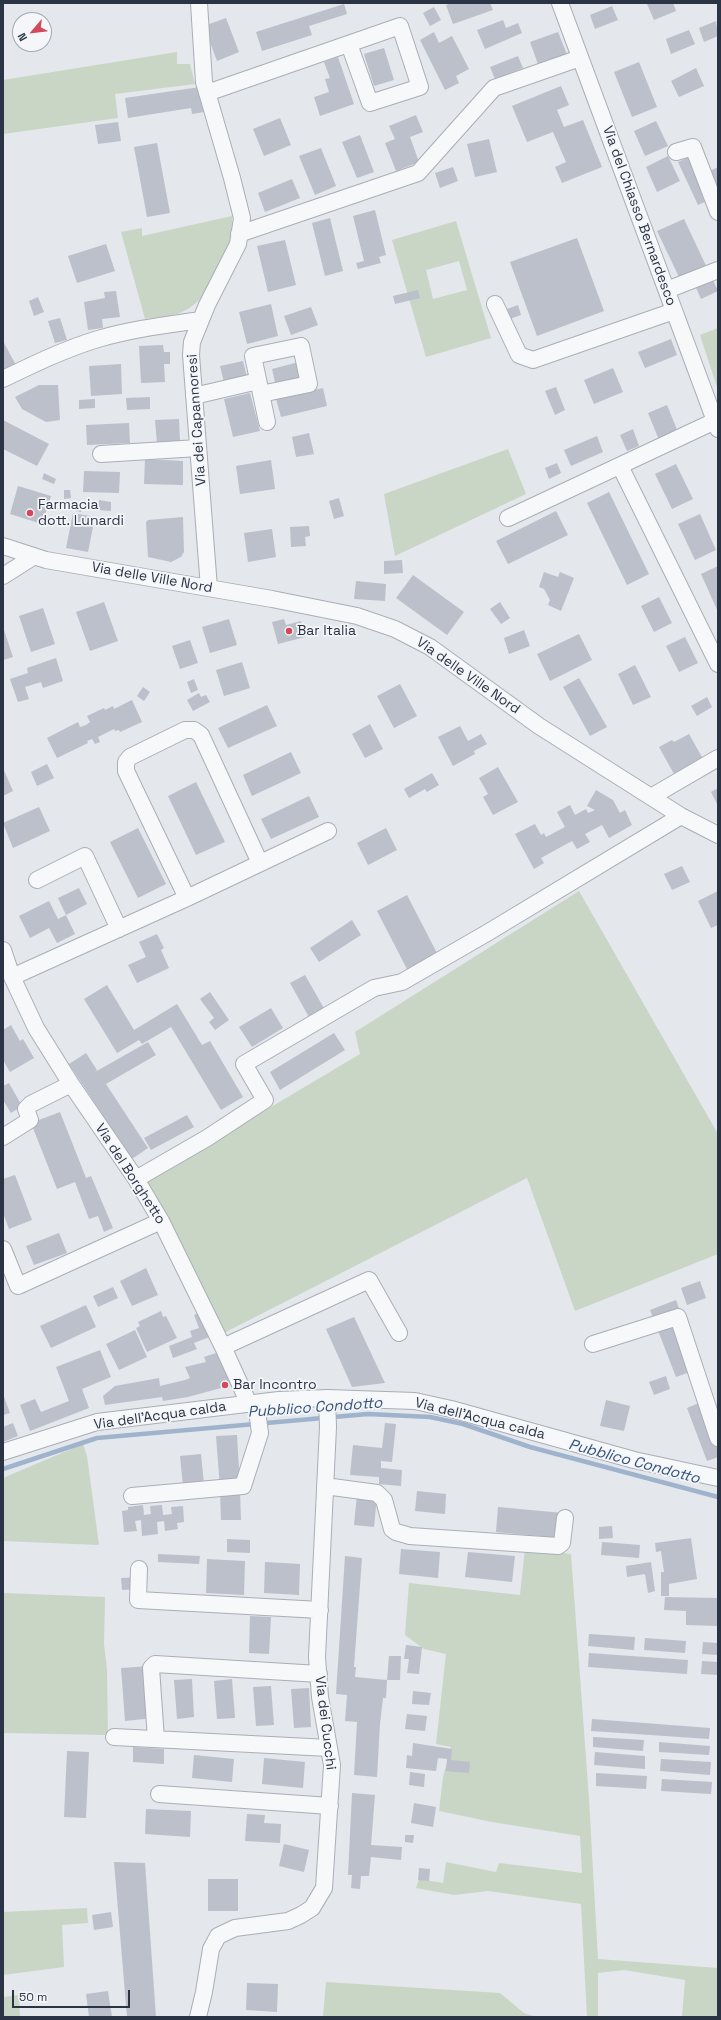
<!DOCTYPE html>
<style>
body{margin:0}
#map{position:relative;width:721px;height:2020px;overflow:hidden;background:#e4e7ec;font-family:"Space Grotesk",sans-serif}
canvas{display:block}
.frame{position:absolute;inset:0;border:4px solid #2b3445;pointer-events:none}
.north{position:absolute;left:12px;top:12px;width:40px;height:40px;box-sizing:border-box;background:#f4f6f9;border:1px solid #a4a8b1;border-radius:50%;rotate:242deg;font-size:11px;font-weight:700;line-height:16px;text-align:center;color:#2b3445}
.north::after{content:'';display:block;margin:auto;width:14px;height:18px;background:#d1495b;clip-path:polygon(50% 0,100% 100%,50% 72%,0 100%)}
.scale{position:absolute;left:12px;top:1990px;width:118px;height:18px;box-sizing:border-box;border:2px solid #2b3445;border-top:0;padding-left:5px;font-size:12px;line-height:14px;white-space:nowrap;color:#2b3445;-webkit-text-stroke:3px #f4f6f9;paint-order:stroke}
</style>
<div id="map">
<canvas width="721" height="2020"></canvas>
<div class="frame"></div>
<div class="north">N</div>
<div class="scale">50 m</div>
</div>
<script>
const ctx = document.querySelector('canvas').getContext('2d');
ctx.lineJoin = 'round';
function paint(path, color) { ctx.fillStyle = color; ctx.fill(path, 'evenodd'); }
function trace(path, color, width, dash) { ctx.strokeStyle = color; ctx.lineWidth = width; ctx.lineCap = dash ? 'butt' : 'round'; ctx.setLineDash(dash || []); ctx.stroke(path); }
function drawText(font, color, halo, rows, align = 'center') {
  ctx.font = font + ' "Space Grotesk",sans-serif'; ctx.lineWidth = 3.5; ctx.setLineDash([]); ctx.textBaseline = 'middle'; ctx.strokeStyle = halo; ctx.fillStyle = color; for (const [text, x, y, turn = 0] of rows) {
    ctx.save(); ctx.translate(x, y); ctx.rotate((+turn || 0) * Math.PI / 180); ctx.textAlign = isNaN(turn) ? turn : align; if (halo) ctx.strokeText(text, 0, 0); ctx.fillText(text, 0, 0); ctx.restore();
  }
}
const green = new Path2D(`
 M177,52V64H190L195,84L115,94L118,118L3,134V80Z
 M232,216C234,249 214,298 182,312C171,317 157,317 145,319L121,232L142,228V236Z
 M456,221L491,338L426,357L392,240ZM459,261L467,290L433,299L426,270Z
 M718,328V390L700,335Z
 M508,449L526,494L395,556L384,494Z
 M579,891L718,1134V1254L575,1311L527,1178L224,1333L145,1182L360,1054L355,1032Z
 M83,1444L87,1456L99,1545L3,1541V1478Z
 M525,1548L571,1554L589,1799L598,1959L718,1968V2017H682L685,1980L624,1970L598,1973V2017H587L581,1904L488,1891L454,1895L416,1888L419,1879L443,1883L446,1862L496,1872L499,1863L582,1873L580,1836L492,1822L439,1811L443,1777L451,1747L436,1744L446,1654L424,1649L405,1635L409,1583L520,1595Z
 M3,1593L105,1597L104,1644L107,1670L108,1735L3,1733Z
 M87,1908L88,1923L62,1925L64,1967L3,1975V1912Z
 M326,1982L500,1993L524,2013L537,2017H323Z
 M19,1995L20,2017H3V1997Z`);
const stream = new Path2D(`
 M3,1469L97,1438L368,1414L430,1417L463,1424L530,1447L718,1497`);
const building = new Path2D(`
 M452,3H490L493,10L453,24L446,5Z
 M649,3H673L676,11L654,20L647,4Z
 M344,4L347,14L309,26L312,35L262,51L256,32Z
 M612,6L618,20L595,29L590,15Z
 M434,7L441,20L430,26L423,13Z
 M226,18L239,52L217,61L204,26Z
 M503,20L506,28L518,23L522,33L485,49L477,30Z
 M716,21L718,36L704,42L699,28Z
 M689,30L695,44L671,54L666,39Z
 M434,32L439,43L452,36L469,69L456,76L459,83L445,90L420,40Z
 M558,32L568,57L539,67L530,42Z
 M384,48L394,80L374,86L364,54Z
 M518,56L523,68L495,79L490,67Z
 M338,57L354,104L320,116L314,97L329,92L325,79L330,78L324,62Z
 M639,62L657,107L632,117L614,72Z
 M696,68L704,86L679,97L671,81Z
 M561,86L569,105L557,110L564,127L583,120L602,167L562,183L555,167L566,162L553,132L527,142L512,106Z
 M200,87L204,112L192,114L191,108L128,118L125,98Z
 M416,115L423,132L410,137L419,162L396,171L385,143L395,139L389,126Z
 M280,118L291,145L264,156L253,129Z
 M656,121L668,146L645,156L634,131Z
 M118,122L121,141L98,144L95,125Z
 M360,135L374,172L357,178L342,142Z
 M489,139L497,172L475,177L467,144Z
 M157,143L170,213L147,217L134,147Z
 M321,148L336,186L315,195L299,156Z
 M668,156L680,181L657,192L646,167Z
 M689,157L709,200L698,205L678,162Z
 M453,167L458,181L440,188L435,173Z
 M718,167V190L710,171Z
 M292,179L300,198L265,212L258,193Z
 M375,210L386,255L379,257L381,263L358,269L356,263L364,261L353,216Z
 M330,218L343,271L325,276L312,223Z
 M684,219L718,291L701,299L689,272L679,277L657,231Z
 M577,238L604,311L537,336L510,262Z
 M285,240L296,285L268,292L257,246Z
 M106,244L115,271L77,283L68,256Z
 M418,290L420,298L395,304L393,296Z
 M116,291L120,317L102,319L103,328L88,330L84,302L105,298L104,292Z
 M38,297L44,312L34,316L29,301Z
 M271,304L278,336L247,344L239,312Z
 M518,305L521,315L510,319L507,309Z
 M311,307L318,325L291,335L284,316Z
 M60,318L67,340L55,343L48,321Z
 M671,339L677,355L645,368L638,352Z
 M3,341L17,367L3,375Z
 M163,345L164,352H170V364H164L165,382L141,383L139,346Z
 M243,361L249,386L226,391L220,366Z
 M299,362L304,384L277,391L272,369Z
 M121,364L122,394L91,396L89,366Z
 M613,368L623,392L594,404L584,380Z
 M39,385H58L60,420L46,422L22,409L15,397Z
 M556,387L565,410L555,415L545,391Z
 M323,388L327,406L281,417L276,399Z
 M250,393L260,431L233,437L224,399Z
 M150,397V409L127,410L126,398Z
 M95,399V408L79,409V400Z
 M667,405L678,432L659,440L648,413Z
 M179,419L180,442L157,443L155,420Z
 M3,420L49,444L37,466L3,449Z
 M129,423L130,443L87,445L86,425Z
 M633,429L639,446L627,451L620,435Z
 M309,433L314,454L296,457L292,437Z
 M597,436L603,452L571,466L564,450Z
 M145,459L183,461V485L144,484Z
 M271,460L275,489L240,494L236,466Z
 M557,463L561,473L549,479L545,468Z
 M676,464L693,499L672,509L655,474Z
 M84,471L120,472L119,493L83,492Z
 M44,473L56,479L54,484L42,479Z
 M18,486L51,496L42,524L10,514Z
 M64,490H70L71,498L64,499Z
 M609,492L649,574L627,585L587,503Z
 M339,498L344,516L334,519L329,501Z
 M99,500L111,502V511L98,510Z
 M65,503L82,506L81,512L64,509Z
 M556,511L568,535L508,564L496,541Z
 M73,513L95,517L88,552L66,548Z
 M700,514L716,550L695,560L678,524Z
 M183,517L184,552L181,557L171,562L148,557L146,522L148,520Z
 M309,526L310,536L305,537L306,546L291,547L290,527Z
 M272,529L276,557L248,562L244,533Z
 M402,560L403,573L384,574V561Z
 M718,566V612L701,574Z
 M544,572L558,577L560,572L574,578L561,611L548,605L550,600L544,589L539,587Z
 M413,575L464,612L447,635L396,598Z
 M356,581L386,584L385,601L354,599Z
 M659,597L672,623L654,632L641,606Z
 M104,602L118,641L90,651L76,612Z
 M500,602L510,618L501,624L490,609Z
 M43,608L55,644L31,652L19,616Z
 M229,619L237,645L210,653L202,627Z
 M284,619L286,625L301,621L305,637L278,644L272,622Z
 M3,627L13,657L3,660Z
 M524,630L530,646L509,654L504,638Z
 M579,634L592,660L550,681L537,654Z
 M685,637L698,663L679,672L666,646Z
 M190,640L198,663L180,669L172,646Z
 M56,658L63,681L43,688L41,682L25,687L29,699L18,702L10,679L28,673L27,668Z
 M242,662L250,688L224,696L216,670Z
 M635,665L651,697L633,705L618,674Z
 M579,678L607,727L590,736L563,687Z
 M194,679L198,690L191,693L187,682Z
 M400,684L417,716L394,728L377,696Z
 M143,687L150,692L144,701L137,696Z
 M199,693L201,697L206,695L210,702L193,711L187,700Z
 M707,697L712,707L697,716L691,706Z
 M132,700L142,722L120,732L119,730L115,731L114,729L98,737L100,742L95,744L92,739L87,741L88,743L57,758L47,738L78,722L80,727L86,725L90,722L87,716L104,708L105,710L113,706L114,709Z
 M267,705L277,726L228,748L218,728Z
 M370,724L383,749L365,758L352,734Z
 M460,726L468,741L481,734L487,744L474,751L475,754L453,766L438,737Z
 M689,734L703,759L674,774L659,747L672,740L674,742Z
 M291,752L301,773L252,796L243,775Z
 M47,764L54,778L37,786L31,772Z
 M498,767L518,802L493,815L483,797L488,794L479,778Z
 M3,768L13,791L3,796Z
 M432,773L439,785L427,792L425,789L409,798L404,789Z
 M196,782L225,842L196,855L168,796Z
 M718,788V806L711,792Z
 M596,790L613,800L620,813L625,810L632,825L609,838L602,825L585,834L590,842L577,849L572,841L541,858L544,863L534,869L515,834L535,824L541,835L544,833L546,837L565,827L557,812L570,805L575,815L586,809L588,813L595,810L587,806Z
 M309,796L319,817L271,839L261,819Z
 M39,807L50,831L13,848L3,823Z
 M138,828L166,884L138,898L110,842Z
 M386,828L397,850L368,865L357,843Z
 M682,866L690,882L672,890L664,874Z
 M79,888L87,904L66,915L75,934L57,943L49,928L30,938L19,916L49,901L58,919L66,915L58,898Z
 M718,891V925L711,928L698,901Z
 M407,895L438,955L408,971L377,911Z
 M352,920L361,935L319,962L310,948Z
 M157,934L164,948L161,950L169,968L137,983L128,965L146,957L139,942Z
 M305,975L325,1010L310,1019L290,983Z
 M107,985L134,1030L177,1004L202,1045L210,1041L243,1097L221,1110L171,1027L142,1044L139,1040L117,1053L84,999Z
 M210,992L229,1020L215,1030L209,1022L214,1018L200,999Z
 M271,1008L283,1028L252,1047L239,1027Z
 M11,1025L20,1041L23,1039L34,1058L10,1072L3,1060V1030Z
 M334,1033L345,1050L280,1090L270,1072Z
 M148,1042L156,1055L106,1084L148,1148L132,1159L69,1064L86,1053L97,1070L95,1072Z
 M9,1083L22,1106L11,1113L3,1100V1086Z
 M60,1112L86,1178L91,1176L113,1228L104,1232L98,1216L89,1219L75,1182L57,1189L31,1123Z
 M187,1115L194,1127L151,1150L144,1138Z
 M15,1175L32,1220L9,1229L3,1213V1179Z
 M59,1233L67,1253L34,1265L26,1246Z
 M146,1268L158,1295L132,1306L120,1281Z
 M700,1281L706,1298L687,1305L681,1288Z
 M113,1287L118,1298L98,1307L93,1296Z
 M676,1300L701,1368L676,1377L650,1310Z
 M86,1305L96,1327L51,1348L40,1326Z
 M161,1311L163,1317L166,1316L177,1338L147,1352L136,1328L140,1326L138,1322Z
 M202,1312L212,1336L194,1343L197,1349L173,1358L169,1346L192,1337L190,1331L199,1328L194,1315Z
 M354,1317L385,1383L352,1387L326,1329Z
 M135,1330L147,1357L119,1370L106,1344Z
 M100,1350L111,1377L82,1389L89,1408L30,1431L20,1405L35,1399L41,1412L69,1401L56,1367Z
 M219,1352L232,1385L188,1397L163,1401L162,1397L105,1405L103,1396L115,1386L159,1378L160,1386L185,1380L190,1378L185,1367L206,1362L204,1357Z
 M666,1376L670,1389L654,1395L649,1382Z
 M3,1394L10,1413L3,1415Z
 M711,1398L718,1416V1457L707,1461L687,1408Z
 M606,1400L630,1406L624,1431L600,1426Z
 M13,1423L18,1436L3,1442V1427Z
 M385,1423L396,1424L392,1462L381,1461V1468L402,1470L401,1486L379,1484V1477L350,1475L353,1445L382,1448Z
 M237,1435L240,1487L220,1488L216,1436Z
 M201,1454L204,1484L183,1486L180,1456Z
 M240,1491L241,1520H221L220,1492Z
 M417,1491L446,1494L445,1514L415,1511Z
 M357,1494L377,1496L374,1527L354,1525Z
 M143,1505L144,1515L151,1514L150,1506L162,1505L163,1515L172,1514L171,1507L183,1506L184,1522L177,1523L178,1529L165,1531L164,1521L157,1522L158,1534L142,1536L141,1520L135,1521L137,1531L124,1532L122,1511L128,1510V1507Z
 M498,1507L563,1513L561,1538L496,1532Z
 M612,1526L613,1538L599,1539V1527Z
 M691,1538L697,1579L669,1584V1596H661V1572H664L661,1551L656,1552L655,1543Z
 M227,1539L250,1540V1553L227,1552Z
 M602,1542L640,1545L639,1558L601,1555Z
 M401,1549L440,1552L438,1578L399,1574Z
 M468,1552L515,1556L512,1582L465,1577Z
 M158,1554L200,1556L199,1564L158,1562Z
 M345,1556L362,1558L354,1667H356L355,1677L387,1680L386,1698H383L380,1724L377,1777L354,1775L357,1722L345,1721L347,1695L336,1694Z
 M207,1559L245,1561L244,1595L206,1593Z
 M265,1562L300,1564L299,1595L264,1593Z
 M651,1562L655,1591L648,1593L645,1574L627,1577L626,1566Z
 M142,1577V1589L122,1590L121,1578Z
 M665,1597L718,1598V1626L686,1625V1611L664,1610Z
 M250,1616L271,1617L269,1654L249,1653Z
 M589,1634L635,1637L634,1650L588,1646Z
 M645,1638L686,1641L685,1653L644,1650Z
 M703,1642L718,1643V1655L702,1654Z
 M406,1645L422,1647L419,1674L407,1673L409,1659H404Z
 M589,1653L688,1660L687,1674L588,1667Z
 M389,1656H401L400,1680H387Z
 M702,1661L718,1662V1675L701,1674Z
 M150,1666L154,1718L125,1721L121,1668Z
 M192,1679L194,1717L177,1719L174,1680Z
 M232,1679L235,1718L217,1719L214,1681Z
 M271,1686L274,1725L256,1726L253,1687Z
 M309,1688L311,1727L294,1728L291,1689Z
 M413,1691L431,1693L429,1705L412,1704Z
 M407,1714L427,1716L425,1731L405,1729Z
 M592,1719L710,1728L709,1739L591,1731Z
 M593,1737L644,1740L643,1751L593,1747Z
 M659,1742L710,1746L709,1755L659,1752Z
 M413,1743L452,1749L451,1760L470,1762L469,1773L446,1771L447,1759L438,1758L436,1771L406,1768L407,1755L412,1756Z
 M133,1747L164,1749V1764L133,1762Z
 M67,1751L89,1752L86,1818L64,1817Z
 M595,1752L645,1756V1769L594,1765Z
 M194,1755L234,1759L232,1782L192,1778Z
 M264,1758L305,1762L303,1788L262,1784Z
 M661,1759L711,1762L710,1775L660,1771Z
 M410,1772L425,1774L424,1787L409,1785Z
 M596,1773L647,1776L646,1789L596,1786Z
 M662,1779L712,1782L711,1794L661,1791Z
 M352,1793L375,1795L371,1845L402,1847L401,1860L371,1857L369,1876H361L360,1889L351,1888L352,1875H348Z
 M414,1803L436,1807L433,1827L411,1823Z
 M146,1809L191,1811L190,1837L145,1834Z
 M247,1814L265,1815L264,1823L281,1824L280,1843L245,1841Z
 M405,1835H414L413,1843L405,1842Z
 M284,1844L309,1850L304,1872L279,1866Z
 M114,1862L145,1863L156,2017H127Z
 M419,1868L430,1869L429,1881L418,1880Z
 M208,1879H238V1911H208Z
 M111,1912L113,1927L94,1930L92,1915Z
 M247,1983L278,1984L277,2012L246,2010Z
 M108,1991L112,2017H89L86,1994Z`);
const minor = new Path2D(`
 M199,3L204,82L232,178L242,218L238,244L207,305L192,342L191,355L209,588
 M560,3L718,429
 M207,93L400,26L420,87L370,103L349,44
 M676,152L693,147L718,212
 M239,234L418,173L494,88L580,58
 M667,290L718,270
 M495,304L519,355L533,360L674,311
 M3,379C34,364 65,349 98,339C132,329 166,325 200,320
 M261,394L309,384L301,346L253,356L267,422
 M194,396L258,381
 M101,454L198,448
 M620,466L718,664
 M508,518L715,421
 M3,546L46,560L272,599L357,616L395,629L430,647L539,726L681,816L718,835
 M3,576L33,557
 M651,797L718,758
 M37,880L85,856L119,929
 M187,898L126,771V762L130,757L185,730H194L201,735L260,863
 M3,950L12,977L36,1028L71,1084L136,1179L161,1221L223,1347L249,1404
 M12,977L187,898L328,831
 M3,1137L30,1120L26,1109L31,1104L71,1084
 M136,1179L207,1138L265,1100L244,1064L374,988L402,982L487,933L681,816
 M3,1249L18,1286L161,1221
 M593,1344L678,1317L718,1438
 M223,1347L369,1280L399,1333
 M3,1452L97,1422L279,1400L327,1398L415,1401L451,1409L634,1460L718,1478
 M325,1486L377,1493L384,1500L392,1529L396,1532L410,1536L558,1546L562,1543L565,1518
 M132,1496L243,1486L260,1433L256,1403
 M139,1569L138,1600L320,1610
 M114,1737L329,1748
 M156,1739L151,1668L155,1664L319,1674
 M159,1794L330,1806
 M198,2017L204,1992L211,1949L218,1936L235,1928L288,1921L301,1915L312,1908L324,1888L332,1765L320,1697L317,1657L328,1427L327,1398`);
const markers = [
 [30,513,4,"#d1495b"],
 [289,631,4,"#d1495b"],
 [225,1385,4,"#d1495b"]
];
const streetNames = [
 ["Via del Chiasso Bernardesco",639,216,70],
 ["Via dei Capannoresi",197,420,-94],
 ["Via delle Ville Nord",152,578,10],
 ["Via delle Ville Nord",468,676,35],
 ["Via del Borghetto",130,1174,57],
 ["Via dell'Acqua calda",160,1416,-8],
 ["Via dell'Acqua calda",480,1419,14],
 ["Via dei Cucchi",325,1723,83]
];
const poiNames = [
 ["Farmacia",38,505],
 ["dott. Lunardi",38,521],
 ["Bar Italia",297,631],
 ["Bar Incontro",233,1385]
];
const waterNames = [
 ["Pubblico Condotto",315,1408,-4],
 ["Pubblico Condotto",634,1462,15]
];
paint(green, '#c9d6c5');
trace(stream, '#9fb4cc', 4.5);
paint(building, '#bbc0ca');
trace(minor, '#a9aeb7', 18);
trace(minor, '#f7f8fa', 16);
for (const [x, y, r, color] of markers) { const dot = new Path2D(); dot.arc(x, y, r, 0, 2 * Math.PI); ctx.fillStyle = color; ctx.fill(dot); trace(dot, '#f4f6f9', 1.5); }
drawText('14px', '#2b3445', '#f4f6f9', streetNames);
drawText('14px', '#2b3445', '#f4f6f9', poiNames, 'left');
drawText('italic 15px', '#34527a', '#f4f6f9', waterNames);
</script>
